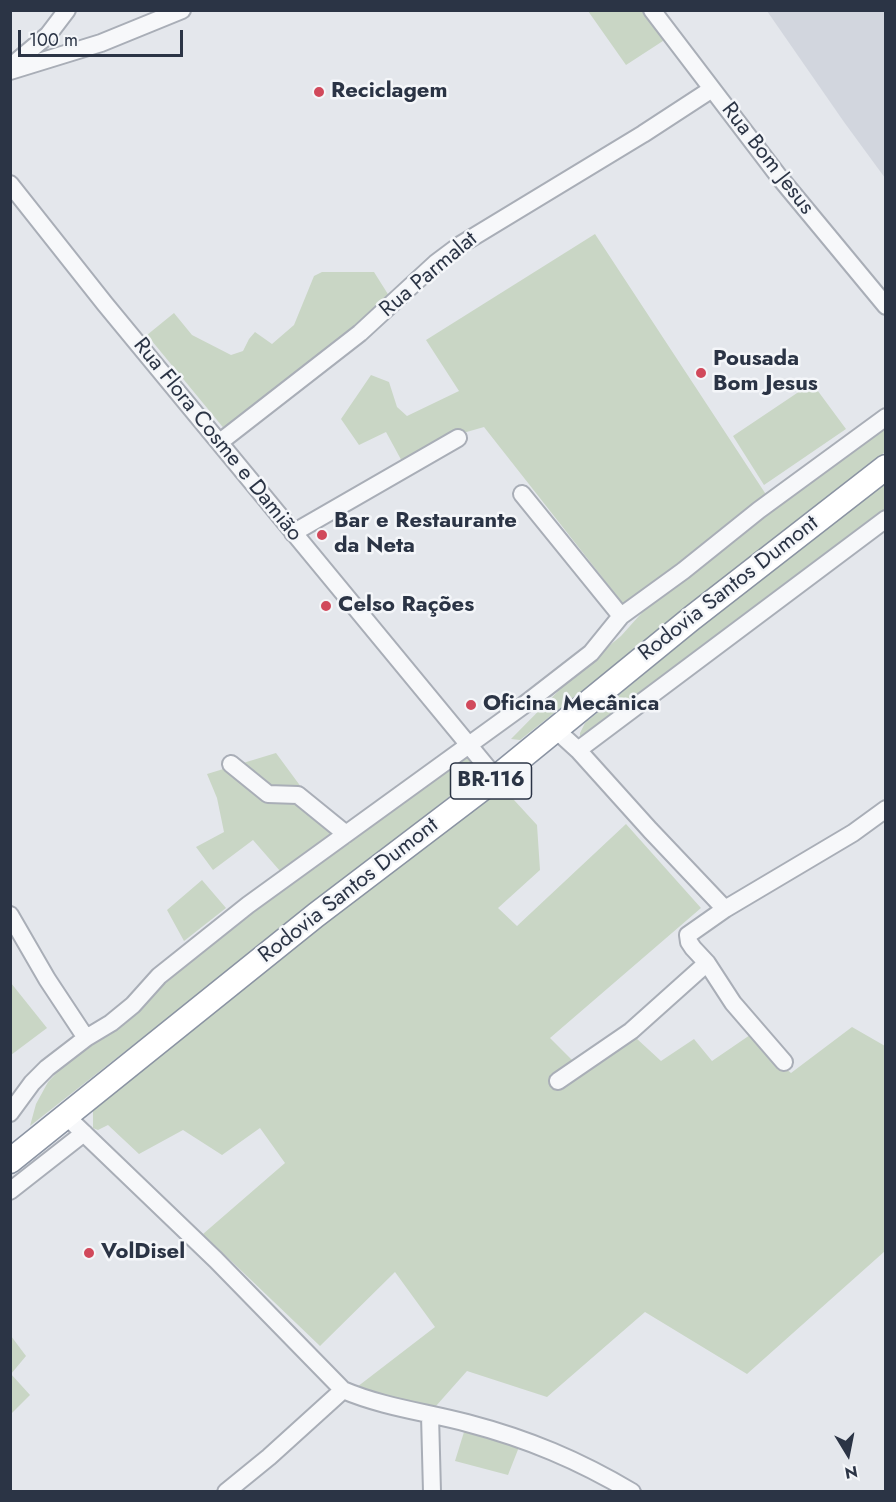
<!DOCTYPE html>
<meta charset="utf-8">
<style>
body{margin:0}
#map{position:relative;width:896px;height:1502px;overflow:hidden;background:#e4e7ec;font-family:Jost,sans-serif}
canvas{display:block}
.frame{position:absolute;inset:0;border:12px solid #2b3445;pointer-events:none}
.north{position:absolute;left:818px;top:1424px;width:60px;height:60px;-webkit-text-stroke:4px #f4f6f9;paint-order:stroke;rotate:170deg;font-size:16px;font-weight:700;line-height:24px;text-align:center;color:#2b3445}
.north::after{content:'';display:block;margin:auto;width:21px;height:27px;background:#2b3445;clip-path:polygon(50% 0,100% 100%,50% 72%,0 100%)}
.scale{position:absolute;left:18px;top:30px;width:165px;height:27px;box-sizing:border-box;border:3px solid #2b3445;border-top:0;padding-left:8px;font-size:18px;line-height:21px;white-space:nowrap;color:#2b3445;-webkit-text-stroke:4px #f4f6f9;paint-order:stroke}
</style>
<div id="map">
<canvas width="896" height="1502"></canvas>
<div class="frame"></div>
<div class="north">N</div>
<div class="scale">100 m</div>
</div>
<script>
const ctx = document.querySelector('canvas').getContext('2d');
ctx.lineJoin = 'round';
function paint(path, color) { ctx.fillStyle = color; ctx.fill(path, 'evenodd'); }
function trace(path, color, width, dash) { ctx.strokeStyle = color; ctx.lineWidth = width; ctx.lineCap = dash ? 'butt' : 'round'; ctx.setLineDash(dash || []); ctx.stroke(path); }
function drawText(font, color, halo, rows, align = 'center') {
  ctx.font = font + ' Jost,sans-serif'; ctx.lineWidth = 5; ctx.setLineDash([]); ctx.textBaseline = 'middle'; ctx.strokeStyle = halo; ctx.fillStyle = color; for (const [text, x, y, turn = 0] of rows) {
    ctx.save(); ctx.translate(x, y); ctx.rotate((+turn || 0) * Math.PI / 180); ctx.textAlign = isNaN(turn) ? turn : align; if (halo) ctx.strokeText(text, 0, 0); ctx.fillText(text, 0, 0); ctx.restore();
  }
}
const built = new Path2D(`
 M767,11H885V178L844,122Z`);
const green = new Path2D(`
 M588,11H647L666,39L626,65Z
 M595,234L767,496L624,605L484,427L456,435L404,465L386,432L359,445L341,419L371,375L389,382L397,407L407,416L459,391L426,340Z
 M322,272H374L391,299L226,431L147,335L174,313L192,335L231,355L243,351L249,339L255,332L272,344L294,325L314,276Z
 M812,383L846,429L764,485L733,436Z
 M885,423V452L520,740L511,739L575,674L621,636L647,607L854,445Z
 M885,481V518L708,646L686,659L583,739L580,738V733L585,723L700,628Z
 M276,753L335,833L280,871L253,840L213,870L196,847L224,832L217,798L207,774Z
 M475,756L486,768L30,1126L36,1104L48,1082L67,1062L141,1009L156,991L211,944L312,868L463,758Z
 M503,788L537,825L540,870L498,908L517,926L626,824L701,908L550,1038L584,1072L636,1038L661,1061L694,1039L712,1061L750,1035L775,1060L791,1073L852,1027L885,1046V1251L747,1374L645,1312L547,1397L467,1371L436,1406L395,1399L357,1387L435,1327L395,1272L320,1346L203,1234L285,1163L260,1128L222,1155L183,1130L139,1154L108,1125L98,1130L93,1128V1107L438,835Z
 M202,880L226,908L184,941L167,910Z
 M11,983L47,1028L11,1055Z
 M11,1336L26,1356L11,1374L30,1395L11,1414Z
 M464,1432L519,1447L508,1475L455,1461Z`);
const minor = new Path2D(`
 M652,10L780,178L886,306
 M10,67L48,35L67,10
 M10,71L101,43L182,10
 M10,184L105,304L496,778
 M220,442L360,333L436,263L460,245L643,134L712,89
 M522,494L621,616
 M293,533L458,438
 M555,729L578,750L650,830L725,909
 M578,750L886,519
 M231,764L268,794L298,795L346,834
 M10,915L47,979L86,1038
 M784,1062L733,1003L707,963L693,948L689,942L688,935L725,909L853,833L886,809
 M558,1081L631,1031L707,963
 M10,1113L32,1083L47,1068L86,1038L111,1023L133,1005L159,976L248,905L524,705L591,653L621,616L683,571L759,510L886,417
 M66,1116L216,1260L343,1390C383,1407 425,1412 467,1423C528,1439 578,1460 632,1492
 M10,1191L84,1133
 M430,1415L432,1492
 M226,1492L269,1457L343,1390`);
const highway = new Path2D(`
 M10,1161L316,915L496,778L692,618L886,467`);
const markers = [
 [319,92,6,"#d1495b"],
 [701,373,6,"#d1495b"],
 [322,535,6,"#d1495b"],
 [326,606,6,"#d1495b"],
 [471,705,6,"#d1495b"],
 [89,1253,6,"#d1495b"]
];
const shields = [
 [491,781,81]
];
const shieldNames = [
 ["BR-116",491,781]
];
const poiNames = [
 ["Reciclagem",331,92],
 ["Pousada",713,360],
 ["Bom Jesus",713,385],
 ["Bar e Restaurante",334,522],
 ["da Neta",334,547],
 ["Celso Rações",338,606],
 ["Oficina Mecânica",483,705],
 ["VolDisel",101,1253]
];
const streetNames = [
 ["Rua Bom Jesus",767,159,52],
 ["Rua Parmalat",429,275,-40],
 ["Rua Flora Cosme e Damião",217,440,51],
 ["Rodovia Santos Dumont",729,589,-38],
 ["Rodovia Santos Dumont",349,891,-38]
];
paint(built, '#d2d6de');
paint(green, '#c9d6c5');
trace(minor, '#a9aeb7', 20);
trace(highway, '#8b94a3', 27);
trace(minor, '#f7f8fa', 16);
trace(highway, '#fff', 24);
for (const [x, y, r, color] of markers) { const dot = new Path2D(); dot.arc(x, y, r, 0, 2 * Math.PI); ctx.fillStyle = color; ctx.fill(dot); trace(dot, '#f4f6f9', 2); }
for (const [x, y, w] of shields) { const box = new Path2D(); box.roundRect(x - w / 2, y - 18, w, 36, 4.5); ctx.fillStyle = '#f4f6f9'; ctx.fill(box); trace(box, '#2b3445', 1.5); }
drawText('bold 21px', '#2b3445', null, shieldNames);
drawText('bold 22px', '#2b3445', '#f4f6f9', poiNames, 'left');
drawText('22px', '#2b3445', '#f4f6f9', streetNames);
</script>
